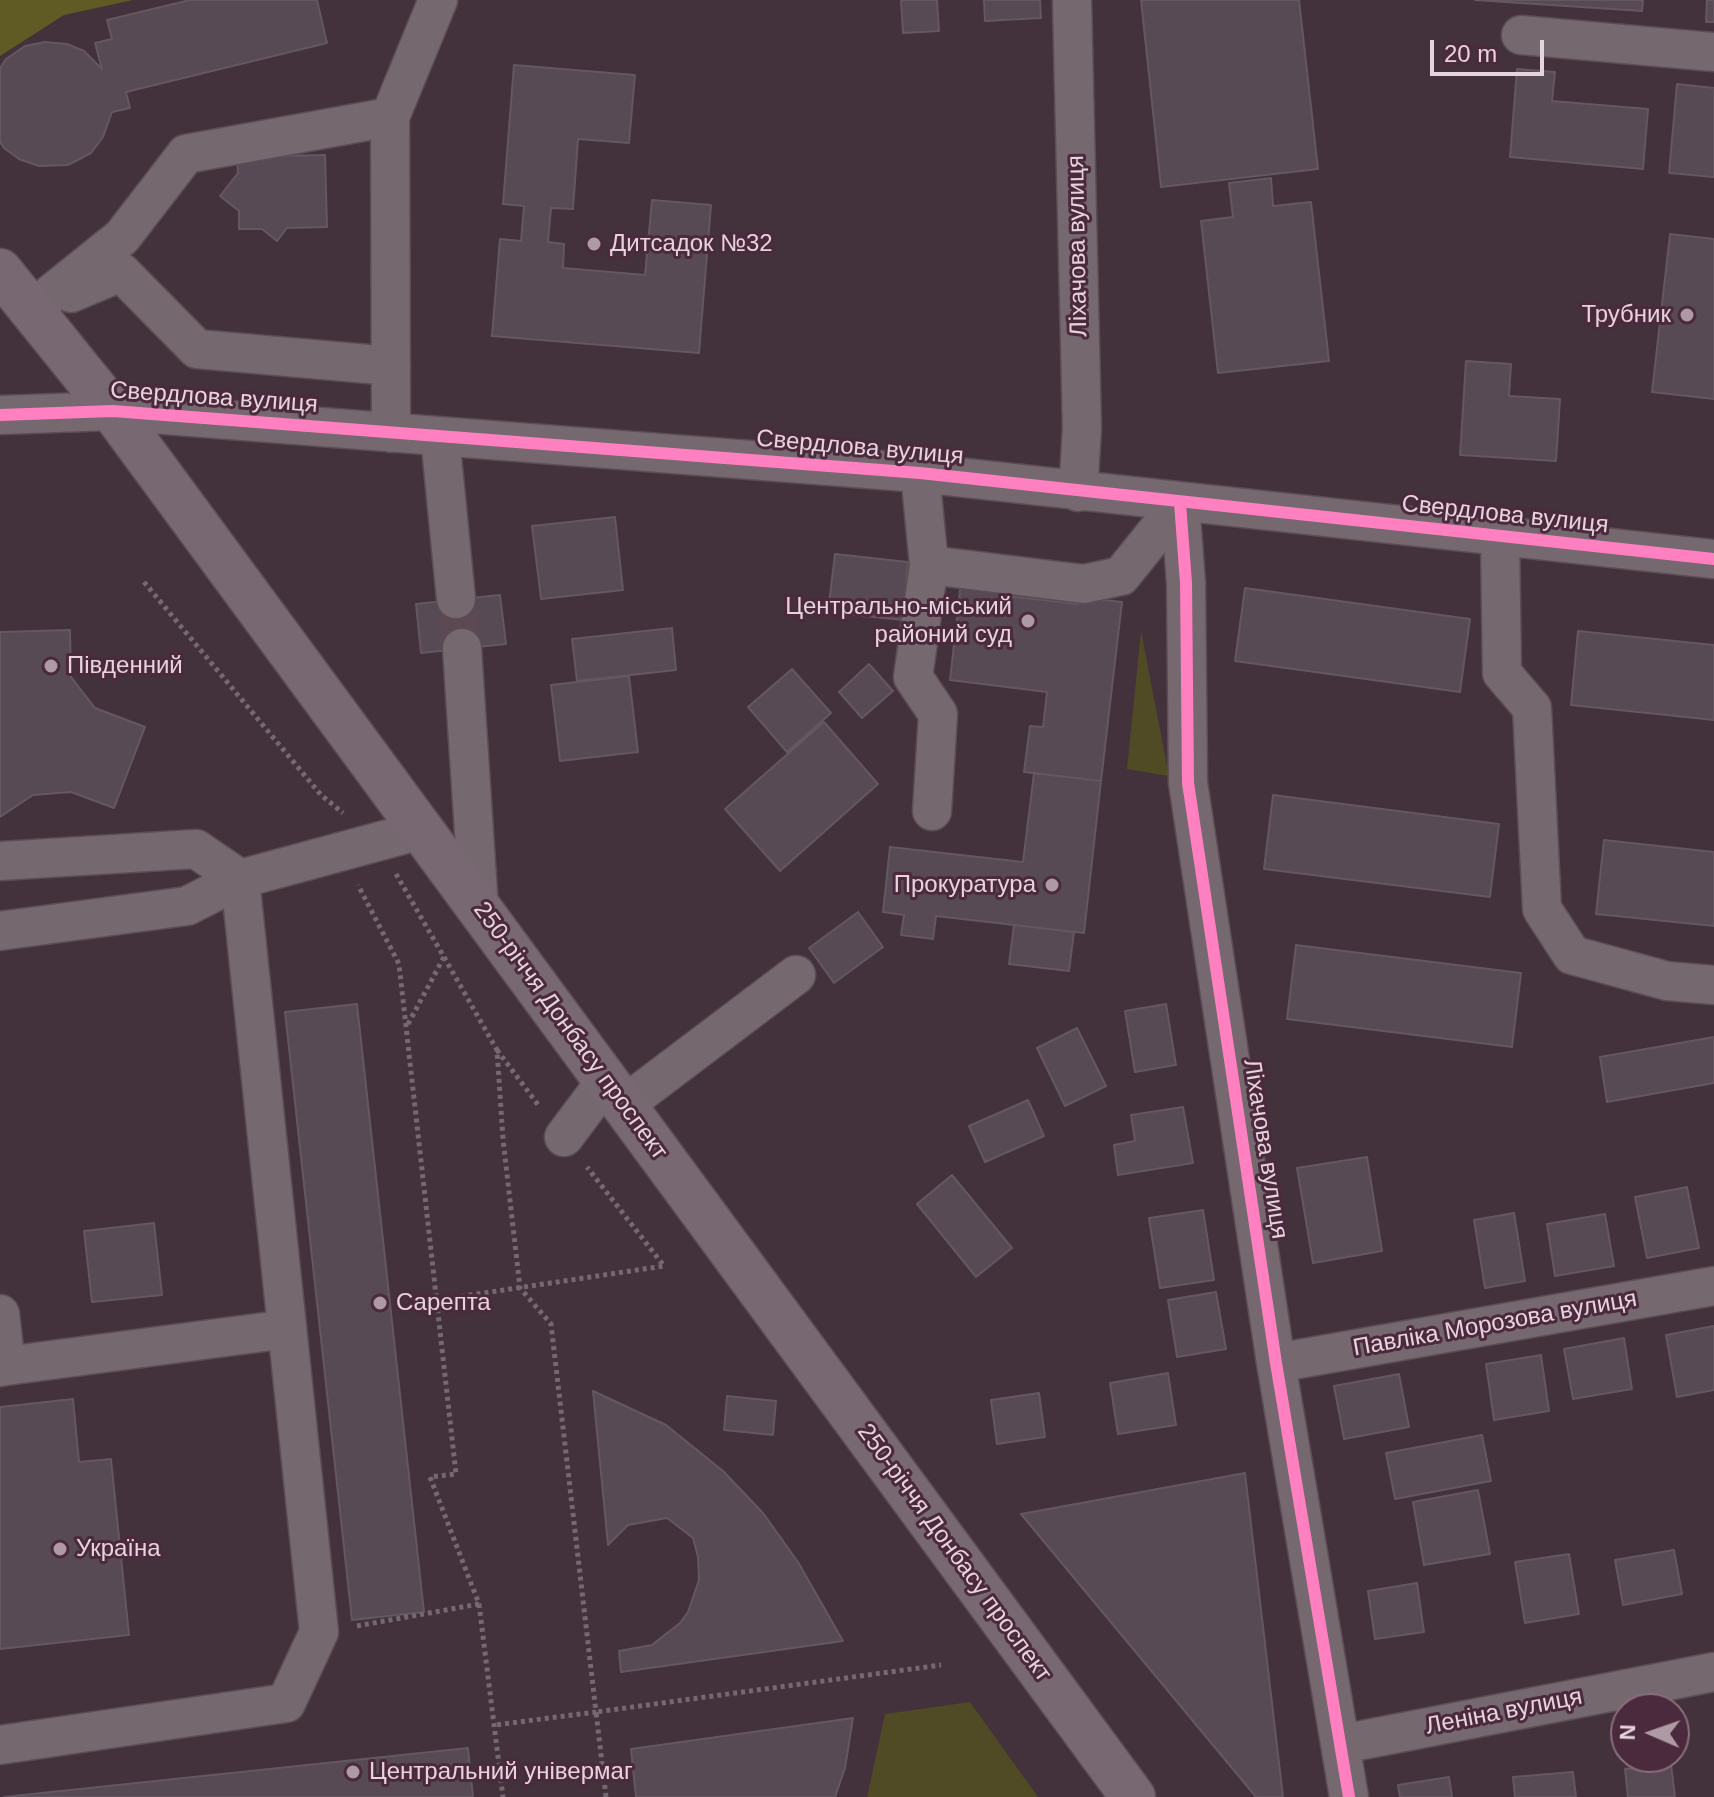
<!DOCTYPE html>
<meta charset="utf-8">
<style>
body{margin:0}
#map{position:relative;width:1714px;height:1797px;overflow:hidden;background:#43313b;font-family:Arial,sans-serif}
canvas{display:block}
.north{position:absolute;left:1610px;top:1693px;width:80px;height:80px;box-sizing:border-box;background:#4a2a3c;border:2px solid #896e7c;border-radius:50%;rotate:272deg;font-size:22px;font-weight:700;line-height:32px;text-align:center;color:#e7d3dd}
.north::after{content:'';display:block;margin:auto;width:28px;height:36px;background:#ae9aa4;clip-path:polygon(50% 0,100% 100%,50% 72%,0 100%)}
.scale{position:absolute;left:1430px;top:40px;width:114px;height:36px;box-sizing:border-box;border:4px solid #e7d3dd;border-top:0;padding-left:10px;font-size:24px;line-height:28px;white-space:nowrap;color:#e7d3dd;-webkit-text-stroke:6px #4a2a3c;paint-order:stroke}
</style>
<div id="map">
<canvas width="1714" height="1797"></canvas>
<div class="north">N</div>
<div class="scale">20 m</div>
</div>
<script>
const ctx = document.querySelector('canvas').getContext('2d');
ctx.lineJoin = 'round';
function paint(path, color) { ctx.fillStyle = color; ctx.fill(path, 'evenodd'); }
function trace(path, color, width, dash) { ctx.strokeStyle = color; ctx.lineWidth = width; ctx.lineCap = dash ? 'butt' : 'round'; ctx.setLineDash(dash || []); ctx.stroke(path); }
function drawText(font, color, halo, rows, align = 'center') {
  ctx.font = font + ' Arial,sans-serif'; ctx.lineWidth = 6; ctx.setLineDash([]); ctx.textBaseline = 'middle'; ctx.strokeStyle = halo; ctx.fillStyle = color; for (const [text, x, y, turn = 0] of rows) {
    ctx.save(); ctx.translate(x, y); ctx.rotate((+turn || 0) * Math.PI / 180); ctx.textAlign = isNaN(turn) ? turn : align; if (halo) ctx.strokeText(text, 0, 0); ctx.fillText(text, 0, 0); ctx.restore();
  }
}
const green = new Path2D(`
 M1141,631L1169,776L1127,769Z
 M970,1702L1038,1797H867L885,1714Z`);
const forest = new Path2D(`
 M0,0H133L64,15L0,56Z`);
const building = new Path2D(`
 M190,0H317L327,43L126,92L130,108L112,112L103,137L91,153L68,165L39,166L19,159L4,148L0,142V68L6,59L25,46L45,42L67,44L84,51L102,69L95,43L112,39L107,20Z
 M901,0H937L939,31L903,33Z
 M984,0H1040L1041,18L985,21Z
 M1141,0H1299L1318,169L1161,187Z
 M1475,0H1643L1642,11Z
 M1707,0H1714V22H1706Z
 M514,65L635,75L629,143L578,139L573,209L551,208L548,242L564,244L563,268L645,275L652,200L711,205L699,353L492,336L500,239L521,241L524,206L503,204Z
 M1517,69L1555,72L1552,101L1648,109L1643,169L1510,157Z
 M1677,84L1714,88V177L1669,173Z
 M325,155L327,227L287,228L277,241L262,229H239V211L220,196L238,173L237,157Z
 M1271,178L1273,206L1311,202L1329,361L1218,373L1201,221L1233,217L1229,183Z
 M1670,234L1714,239V399L1652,392Z
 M1466,361L1511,364L1509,396L1560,399L1556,461L1460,455Z
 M615,517L623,590L541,599L532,526Z
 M835,554L908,562L903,620L828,612Z
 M961,582L1008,587L1007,596L1078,604L1079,597L1122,602L1101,781L1024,772L1030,726L1043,727L1047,692L950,680Z
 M1245,588L1470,619L1460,692L1235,661Z
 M500,595L506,644L421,653L416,604Z
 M672,628L676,670L577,681L572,639Z
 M70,630L71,677L95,708L145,727L114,808L71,792L33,795L0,817V632Z
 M1578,631L1714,645V720L1571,705Z
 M869,664L893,691L862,718L839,692Z
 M792,669L831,713L787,752L748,707Z
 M629,676L638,752L560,761L551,685Z
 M824,722L878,784L780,871L725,809Z
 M1034,773L1101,781L1084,933L936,916L933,939L901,935L904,915L883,912L890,847L1023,862Z
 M1273,795L1499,824L1490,897L1264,869Z
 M1604,840L1714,852V926L1596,914Z
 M858,912L883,947L834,983L809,948Z
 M1014,925L1074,932L1069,971L1009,964Z
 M1296,945L1521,973L1512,1047L1287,1019Z
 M357,1004L424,1612L352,1620L285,1012Z
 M1166,1004L1176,1065L1135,1072L1125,1011Z
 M1077,1028L1106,1086L1065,1106L1037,1048Z
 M1714,1037V1083L1607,1102L1600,1057Z
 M1028,1100L1044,1136L985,1162L969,1126Z
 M1183,1107L1193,1163L1118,1175L1114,1145L1135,1141L1131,1115Z
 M1367,1157L1382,1251L1313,1263L1297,1168Z
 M952,1175L1012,1248L976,1277L917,1204Z
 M1687,1187L1699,1248L1647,1258L1635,1197Z
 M1203,1210L1214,1280L1160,1288L1149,1218Z
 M1514,1213L1525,1281L1485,1288L1474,1220Z
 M1605,1214L1614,1266L1555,1276L1547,1224Z
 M154,1223L162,1295L92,1302L84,1231Z
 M1216,1292L1226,1349L1177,1357L1168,1300Z
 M1714,1326V1390L1677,1397L1666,1335Z
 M1624,1338L1632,1389L1573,1399L1564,1349Z
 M1541,1355L1549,1411L1494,1420L1486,1364Z
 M1168,1373L1176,1425L1118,1434L1110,1383Z
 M1399,1374L1409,1427L1344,1439L1334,1386Z
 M593,1391L666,1425L723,1471L763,1513L798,1562L843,1641L621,1672L619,1651L652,1645L680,1623L688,1612L699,1580L698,1557L693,1538L667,1518L628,1525L608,1545Z
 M1039,1393L1045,1437L997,1444L991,1400Z
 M727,1396L776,1401L773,1435L724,1430Z
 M73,1399L79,1462L111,1459L129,1635L0,1649V1407Z
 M1482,1435L1491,1481L1395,1499L1386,1453Z
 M1245,1473L1283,1797H1256L1021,1514Z
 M1478,1490L1490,1554L1424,1565L1413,1502Z
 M1674,1550L1682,1594L1623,1605L1615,1560Z
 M1569,1554L1579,1614L1525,1623L1515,1562Z
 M1417,1583L1424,1632L1375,1639L1368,1591Z
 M853,1718L845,1768L835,1797H636L631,1749Z
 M468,1748L473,1797H4Z
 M1671,1764L1675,1797H1628L1625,1769Z
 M1573,1772L1576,1797H1515L1513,1777Z
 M1449,1777L1452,1797H1400L1398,1785Z`);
const minorTunnel = new Path2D(`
 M456,599L462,648`);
const path = new Path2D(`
 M144,582L321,795L343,813
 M396,874L444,957L407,1026
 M444,957L497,1050L503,1139L520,1288L551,1324L596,1712L495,1725
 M497,1050L539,1106
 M437,1300L664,1266L587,1167
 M479,1604L503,1797
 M357,1626L479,1604L430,1477L456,1474L399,964L358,885
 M606,1797L596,1712L941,1665`);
const minor = new Path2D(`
 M1072,0L1082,429L1078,492
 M1521,35L1714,52
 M71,293L121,272L197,349L391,366
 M31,310L122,237L186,154L390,117
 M0,415L113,411L920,473L1714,559
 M391,433L390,117L438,0
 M440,437L456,599
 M920,473L929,565L913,677L938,714L932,811
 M1180,503L1186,583L1188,783L1276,1363L1349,1797
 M1500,537L1502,673L1532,708L1542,909L1572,955L1667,981L1714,985
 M929,565L1084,584L1121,576L1180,503
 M462,648L479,909
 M0,861L196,849L240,879L319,1632L286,1703L0,1745
 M0,931L187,906L240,879L421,830
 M624,1105L796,975
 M564,1137L606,1081
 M0,1314L6,1366L0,1367
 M1276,1363L1714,1286
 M6,1366L287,1329
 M1342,1744L1714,1672`);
const major = new Path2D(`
 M0,271L113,411L1133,1797`);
const cycleway = new Path2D(`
 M0,415L113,411L920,473L1714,559
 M1180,503L1186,583L1188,783L1276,1363L1349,1797`);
const markers = [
 [594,244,8,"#ae9aa4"],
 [1687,315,8,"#ae9aa4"],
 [1028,621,8,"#ae9aa4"],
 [51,666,8,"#ae9aa4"],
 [1052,885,8,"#ae9aa4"],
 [380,1303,8,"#ae9aa4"],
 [60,1549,8,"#ae9aa4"],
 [353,1772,8,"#ae9aa4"]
];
const poiNames = [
 ["Дитсадок №32",610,244],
 ["Трубник",1671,315,"right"],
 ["Центрально-міський",1012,607,"right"],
 ["районий суд",1012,635,"right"],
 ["Південний",67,666],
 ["Прокуратура",1036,885,"right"],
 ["Сарепта",396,1303],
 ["Україна",76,1549],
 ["Центральний універмаг",369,1772]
];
const streetNames = [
 ["Ліхачова вулиця",1078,246,-91],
 ["Свердлова вулиця",214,398,4],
 ["Свердлова вулиця",860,448,5],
 ["Свердлова вулиця",1505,515,6],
 ["250-річчя Донбасу проспект",570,1031,54],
 ["Ліхачова вулиця",1265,1149,81],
 ["Павліка Морозова вулиця",1495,1324,-10],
 ["250-річчя Донбасу проспект",954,1553,54],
 ["Леніна вулиця",1504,1712,-11]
];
paint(green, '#504b25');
paint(forest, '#605a25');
paint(building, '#574a54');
trace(building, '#655761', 2);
trace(minorTunnel, '#5c4953', 38, [38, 19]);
trace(minor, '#5c4d55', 41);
trace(major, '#5c4d55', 47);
trace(path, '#756970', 5, [4, 4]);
trace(minor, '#75686f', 38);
trace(major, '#786871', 44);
trace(cycleway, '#ff80c0', 12);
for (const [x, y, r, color] of markers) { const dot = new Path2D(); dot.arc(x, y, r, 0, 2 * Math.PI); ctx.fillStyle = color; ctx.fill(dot); trace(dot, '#4a2a3c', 3); }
drawText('24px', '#e7d3dd', '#4a2a3c', poiNames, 'left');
drawText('24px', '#e7d3dd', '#4a2a3c', streetNames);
</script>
